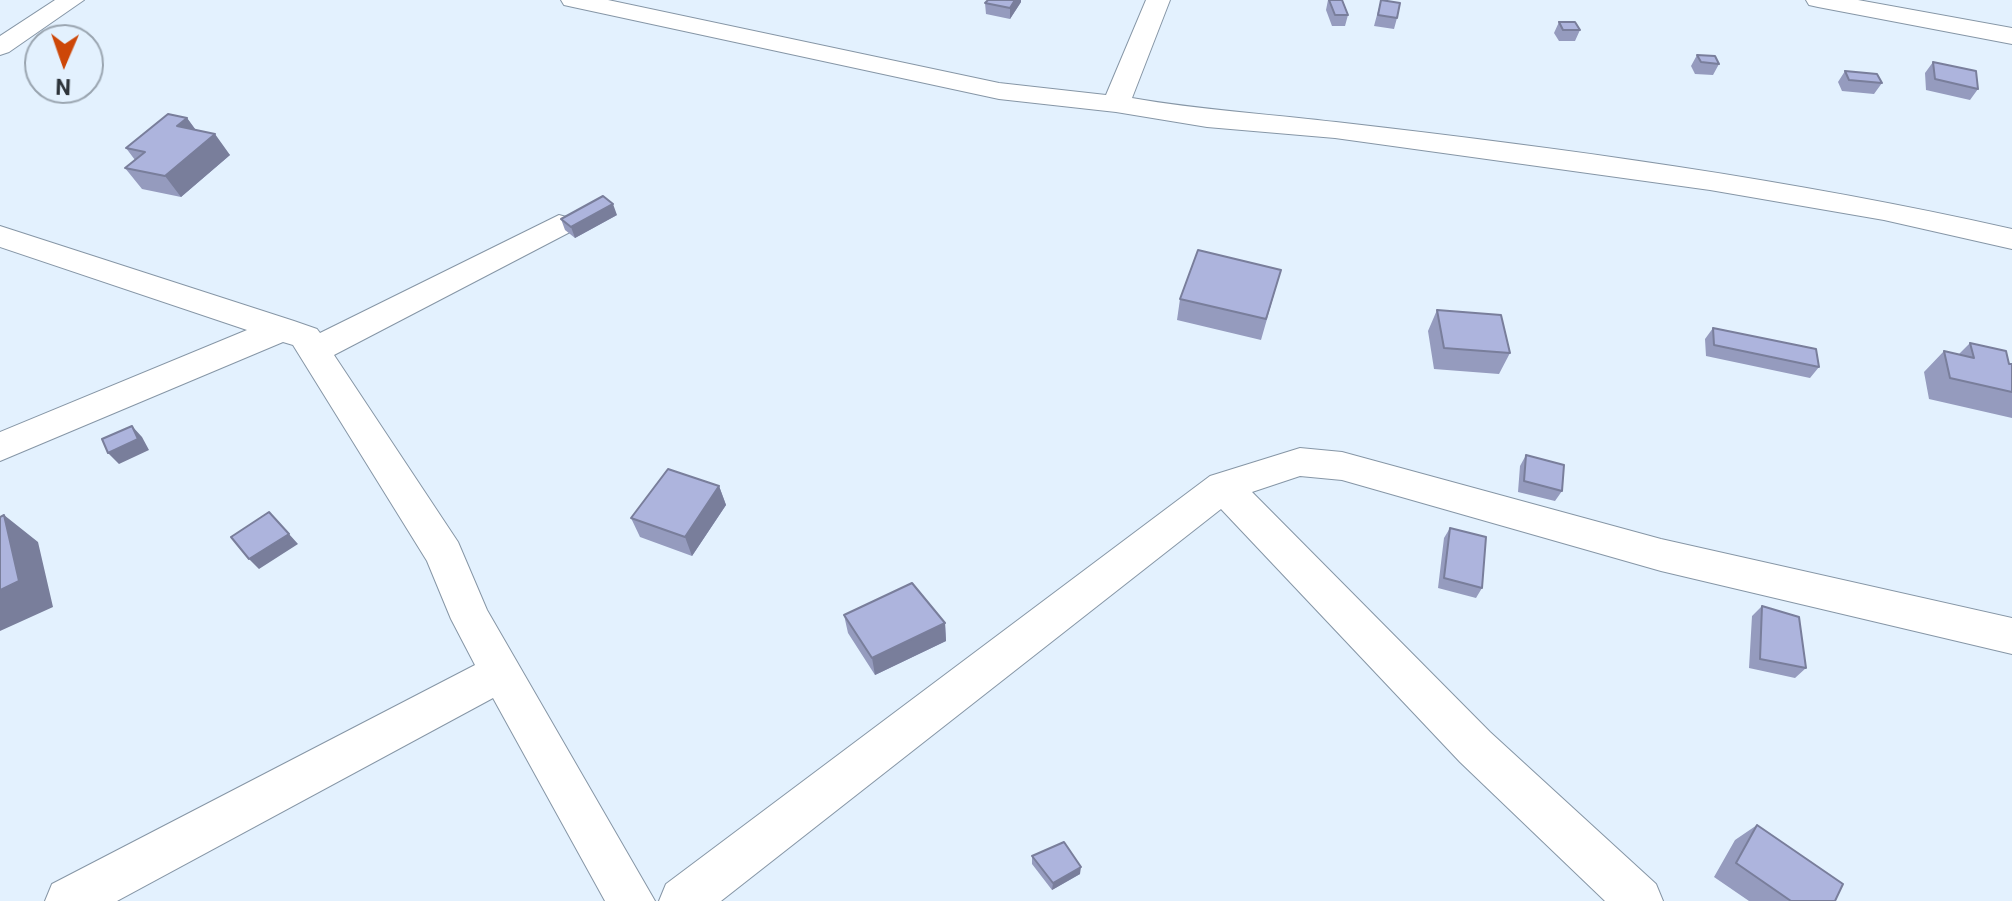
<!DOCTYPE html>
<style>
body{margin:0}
#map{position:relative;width:2012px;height:901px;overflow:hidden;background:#e3f1fe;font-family:Roboto,sans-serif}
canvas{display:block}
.north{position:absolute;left:24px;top:24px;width:80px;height:80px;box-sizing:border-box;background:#e3f1fe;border:2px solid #9aa5b0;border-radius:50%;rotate:182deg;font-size:22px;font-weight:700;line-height:32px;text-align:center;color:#2d343a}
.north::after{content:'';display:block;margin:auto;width:28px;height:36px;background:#cd4708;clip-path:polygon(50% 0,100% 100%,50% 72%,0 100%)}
</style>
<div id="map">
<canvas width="2012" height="901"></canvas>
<div class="north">N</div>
</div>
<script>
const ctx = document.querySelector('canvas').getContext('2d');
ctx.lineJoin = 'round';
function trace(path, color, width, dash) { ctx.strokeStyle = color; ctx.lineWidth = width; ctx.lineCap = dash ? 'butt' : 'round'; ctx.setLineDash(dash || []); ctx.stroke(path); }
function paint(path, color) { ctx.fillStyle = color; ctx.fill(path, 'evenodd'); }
const street = new Path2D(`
 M55,0H84L9,52L0,55V36Z
 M561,0H608L999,83L1106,95L1146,0H1170L1132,98C1200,110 1268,114 1336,122C1563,148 1790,179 2012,229V249L1884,220L1710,190L1335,138L1207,127L1116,112L999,99L573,7L564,5Z
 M1806,0H1858L2012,28V44L1818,7L1809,5Z
 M559,215L570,218L574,225L570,232L334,355L458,542L487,610L655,901H605L493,698L117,901H45L52,884L475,665L451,619L427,561L293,345L283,342L0,461V432L247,330L0,247V226L294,321L317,329L320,333Z
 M1300,448L1342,452L1661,539L2012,618V654L1661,571L1342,480L1300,476L1252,492L1490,732L1656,884L1663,901H1605L1460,762L1221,509L721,901H659L666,884L1210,476Z`);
const wall = new Path2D(`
 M988,0H1021V2L1010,19L986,14L985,3Z
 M1328,0H1342L1348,15L1345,26H1332L1326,10Z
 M1381,0L1397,18L1394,29L1374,26Z
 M1559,22L1580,30L1575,41H1559L1554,33Z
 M1697,55L1719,64L1713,75L1695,74L1691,66Z
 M1933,62L1978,89L1970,100L1926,90L1925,73Z
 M1845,71L1882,83L1874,94L1842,91L1838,82Z
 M187,118L196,130L230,155L181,197L142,189L125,168L135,160L126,148Z
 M617,215L575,238L565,230L561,219Z
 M1275,291L1261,340L1177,320L1180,299Z
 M1437,310L1510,353L1499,374L1434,369L1428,331Z
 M1713,328L1819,367L1810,378L1706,356L1705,339Z
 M1970,343L2012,364V418L1929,399L1924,372L1944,351L1958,355Z
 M1526,455L1562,491L1555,501L1518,492L1520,466Z
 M719,486L726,505L692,556L640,537L631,518Z
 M1450,528L1482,588L1476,598L1438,588L1444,538Z
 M1762,606L1806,668L1795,678L1749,668L1752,616Z
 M844,615L945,623L946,641L875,675L848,633Z
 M1757,825L1835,901H1749L1714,877L1735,840Z
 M1032,856L1080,874L1052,890L1032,864Z`);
const shadedWall = new Path2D(`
 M1015,0H1021V2L1010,19V8Z
 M187,118L202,139L177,126Z
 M215,134L230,155L181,197L165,176Z
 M613,204L617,215L575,238L571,227Z
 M132,426L142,437L149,450L119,464L108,453Z
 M719,486L726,505L692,556L685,537Z
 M4,515L38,542L53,607L0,631V590Z
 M289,534L298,544L259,569L249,559Z
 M945,623L946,641L875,675L872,658Z
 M1081,867L1080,874L1052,890L1053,883Z`);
const building = new Path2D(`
 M988,0H1015L1010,8L985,3Z
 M1329,0H1342L1348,15H1335Z
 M1381,0L1400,3L1397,18L1378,15Z
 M1559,22H1575L1580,30H1563Z
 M1697,55L1715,56L1719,64L1701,62Z
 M1933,62L1976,71L1978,89L1935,79Z
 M1845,71L1877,74L1882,83L1849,80Z
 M168,114L187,118L177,126L215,134L165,176L125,168L145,152L126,148Z
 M603,196L613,204L571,227L561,219Z
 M1198,250L1281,270L1266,319L1180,299Z
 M1437,310L1501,315L1510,353L1444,348Z
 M1713,328L1816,349L1819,367L1714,345Z
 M1970,343L2006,351L2009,364H2012V392L1950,378L1944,351L1974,358Z
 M132,426L138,439L108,453L102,439Z
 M1526,455L1564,465L1562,491L1524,481Z
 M668,469L719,486L685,537L631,518Z
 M269,512L289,534L249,559L231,537Z
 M4,515L19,581L0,590V517Z
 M1450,528L1486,537L1482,588L1444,578Z
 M912,583L945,623L872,658L844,615Z
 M1762,606L1799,617L1806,668L1760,659Z
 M1757,825L1843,884L1835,901H1791L1736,863Z
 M1064,842L1081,867L1053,883L1032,856Z`);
trace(street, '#8696a6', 2);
paint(street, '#fff');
paint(wall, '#959bbe');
paint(shadedWall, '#797e9b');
paint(building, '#adb4dd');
trace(building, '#797e9b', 2);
</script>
